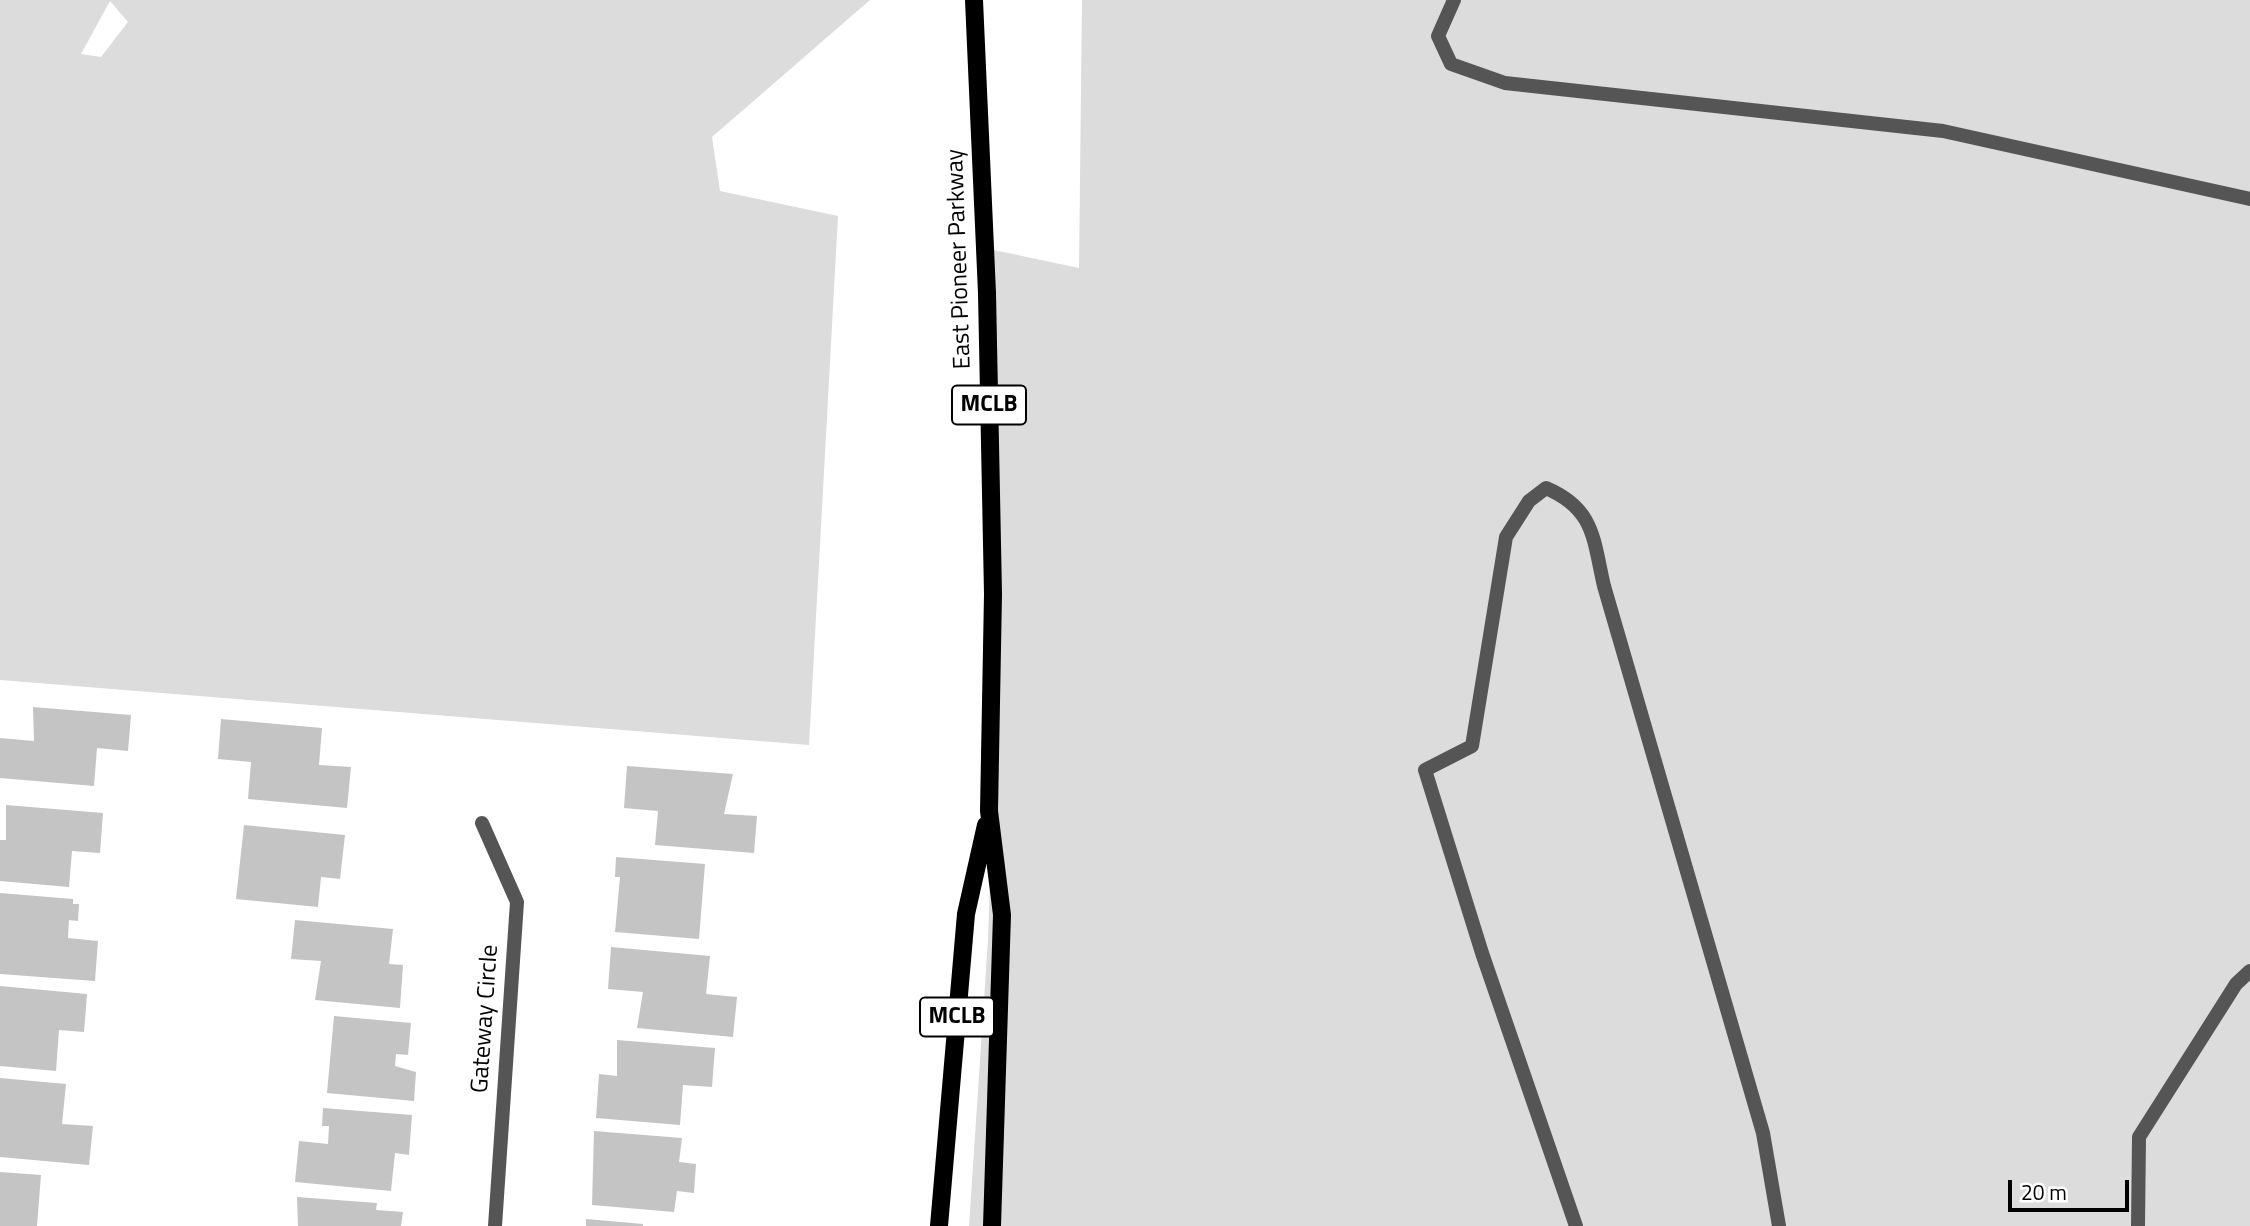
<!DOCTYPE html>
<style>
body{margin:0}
#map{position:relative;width:2250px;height:1226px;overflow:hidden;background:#fff;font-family:"Titillium Web",sans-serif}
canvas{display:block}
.scale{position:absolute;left:2008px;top:1180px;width:121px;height:32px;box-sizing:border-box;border:4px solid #000;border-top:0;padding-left:9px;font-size:21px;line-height:24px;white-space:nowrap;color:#000;-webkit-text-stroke:5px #fff;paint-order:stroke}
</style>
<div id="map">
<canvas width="2250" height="1226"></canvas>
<div class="scale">20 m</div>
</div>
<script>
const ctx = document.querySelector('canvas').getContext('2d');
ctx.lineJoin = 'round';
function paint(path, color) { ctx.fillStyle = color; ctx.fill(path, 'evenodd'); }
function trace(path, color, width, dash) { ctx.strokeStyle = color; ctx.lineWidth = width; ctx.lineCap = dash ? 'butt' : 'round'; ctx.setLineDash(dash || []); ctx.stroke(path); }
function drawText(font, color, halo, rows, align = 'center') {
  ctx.font = font + ' "Titillium Web",sans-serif'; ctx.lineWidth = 5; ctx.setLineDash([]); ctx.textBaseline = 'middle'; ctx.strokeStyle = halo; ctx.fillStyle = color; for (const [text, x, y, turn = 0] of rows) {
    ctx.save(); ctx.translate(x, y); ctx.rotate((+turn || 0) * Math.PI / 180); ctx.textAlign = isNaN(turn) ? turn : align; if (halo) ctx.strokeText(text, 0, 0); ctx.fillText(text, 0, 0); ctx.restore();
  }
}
const green = new Path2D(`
 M0,0H870L712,137L720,191L838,216L809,745L0,680ZM110,1L128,22L101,57L81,54Z
 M1082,0H2250V1226H969L988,940L996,703L989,249L1079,268Z`);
const building = new Path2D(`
 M33,707L131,715L128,751L97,748L94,786L0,778V738L34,741Z
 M221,719L322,728L319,765L351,767L347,808L248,799L251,762L218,759Z
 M627,766L733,774L724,814L757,816L754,853L655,845L658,811L624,808Z
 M6,805L103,813L100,853L72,851L69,887L0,881V840H6Z
 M244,825L345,835L340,879L321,877L318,907L236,899Z
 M616,857L705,864L699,939L615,932L620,877H615Z
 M0,893L73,899V904H79L78,921L69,920L68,938L98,941L95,981L0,974Z
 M295,920L393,929L389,964L403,965L400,1008L315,1000L321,961L291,959Z
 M611,947L710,956L706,994L737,997L733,1037L637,1028L643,992L608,989Z
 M0,986L87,994L84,1032L59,1030L56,1071L0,1066Z
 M334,1016L411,1023L408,1055L396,1054L395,1066L416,1072L414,1101L327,1093Z
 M617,1040L715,1048L712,1087L683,1085L680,1125L596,1118L599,1074L617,1076Z
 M0,1078L66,1084L62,1124L93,1126L89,1165L0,1157Z
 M323,1108L412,1115L409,1155L395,1153L391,1191L295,1182L299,1141L328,1144L329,1126H322Z
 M594,1131L682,1138L679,1162L696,1164L694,1193L677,1191L674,1212L592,1205Z
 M0,1172L41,1175L37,1226H0Z
 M297,1197L377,1203L376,1210L403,1212L401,1226H298Z
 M586,1219L643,1224V1226H586Z`);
const service = new Path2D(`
 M1454,0L1438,36L1451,64L1505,83L1943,131L2250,199
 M1576,1226L1482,953L1425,770L1472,746L1506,537L1529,501L1546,488C1595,509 1593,539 1604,586L1763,1133L1779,1226
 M2138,1226L2139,1137L2236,984L2250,971`);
const minor = new Path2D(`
 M482,823L517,902L495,1226`);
const primary = new Path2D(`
 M974,0L987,293L993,594L989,811L1002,915L992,1226
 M939,1226L966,914L986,825`);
const shields = [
 [989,405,74],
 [957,1017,74]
];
const shieldNames = [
 ["MCLB",989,405],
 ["MCLB",957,1017]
];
const streetNames = [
 ["East Pioneer Parkway",960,259,-92],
 ["Gateway Circle",486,1019,-86]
];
paint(green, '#dcdcdc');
paint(building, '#c4c4c4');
trace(service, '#555', 14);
trace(minor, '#555', 14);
trace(primary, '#000', 18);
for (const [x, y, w] of shields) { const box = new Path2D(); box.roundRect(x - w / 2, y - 19.5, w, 39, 5); ctx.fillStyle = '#fff'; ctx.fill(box); trace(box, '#000', 2); }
drawText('bold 23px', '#000', null, shieldNames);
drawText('24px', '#000', '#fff', streetNames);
</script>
